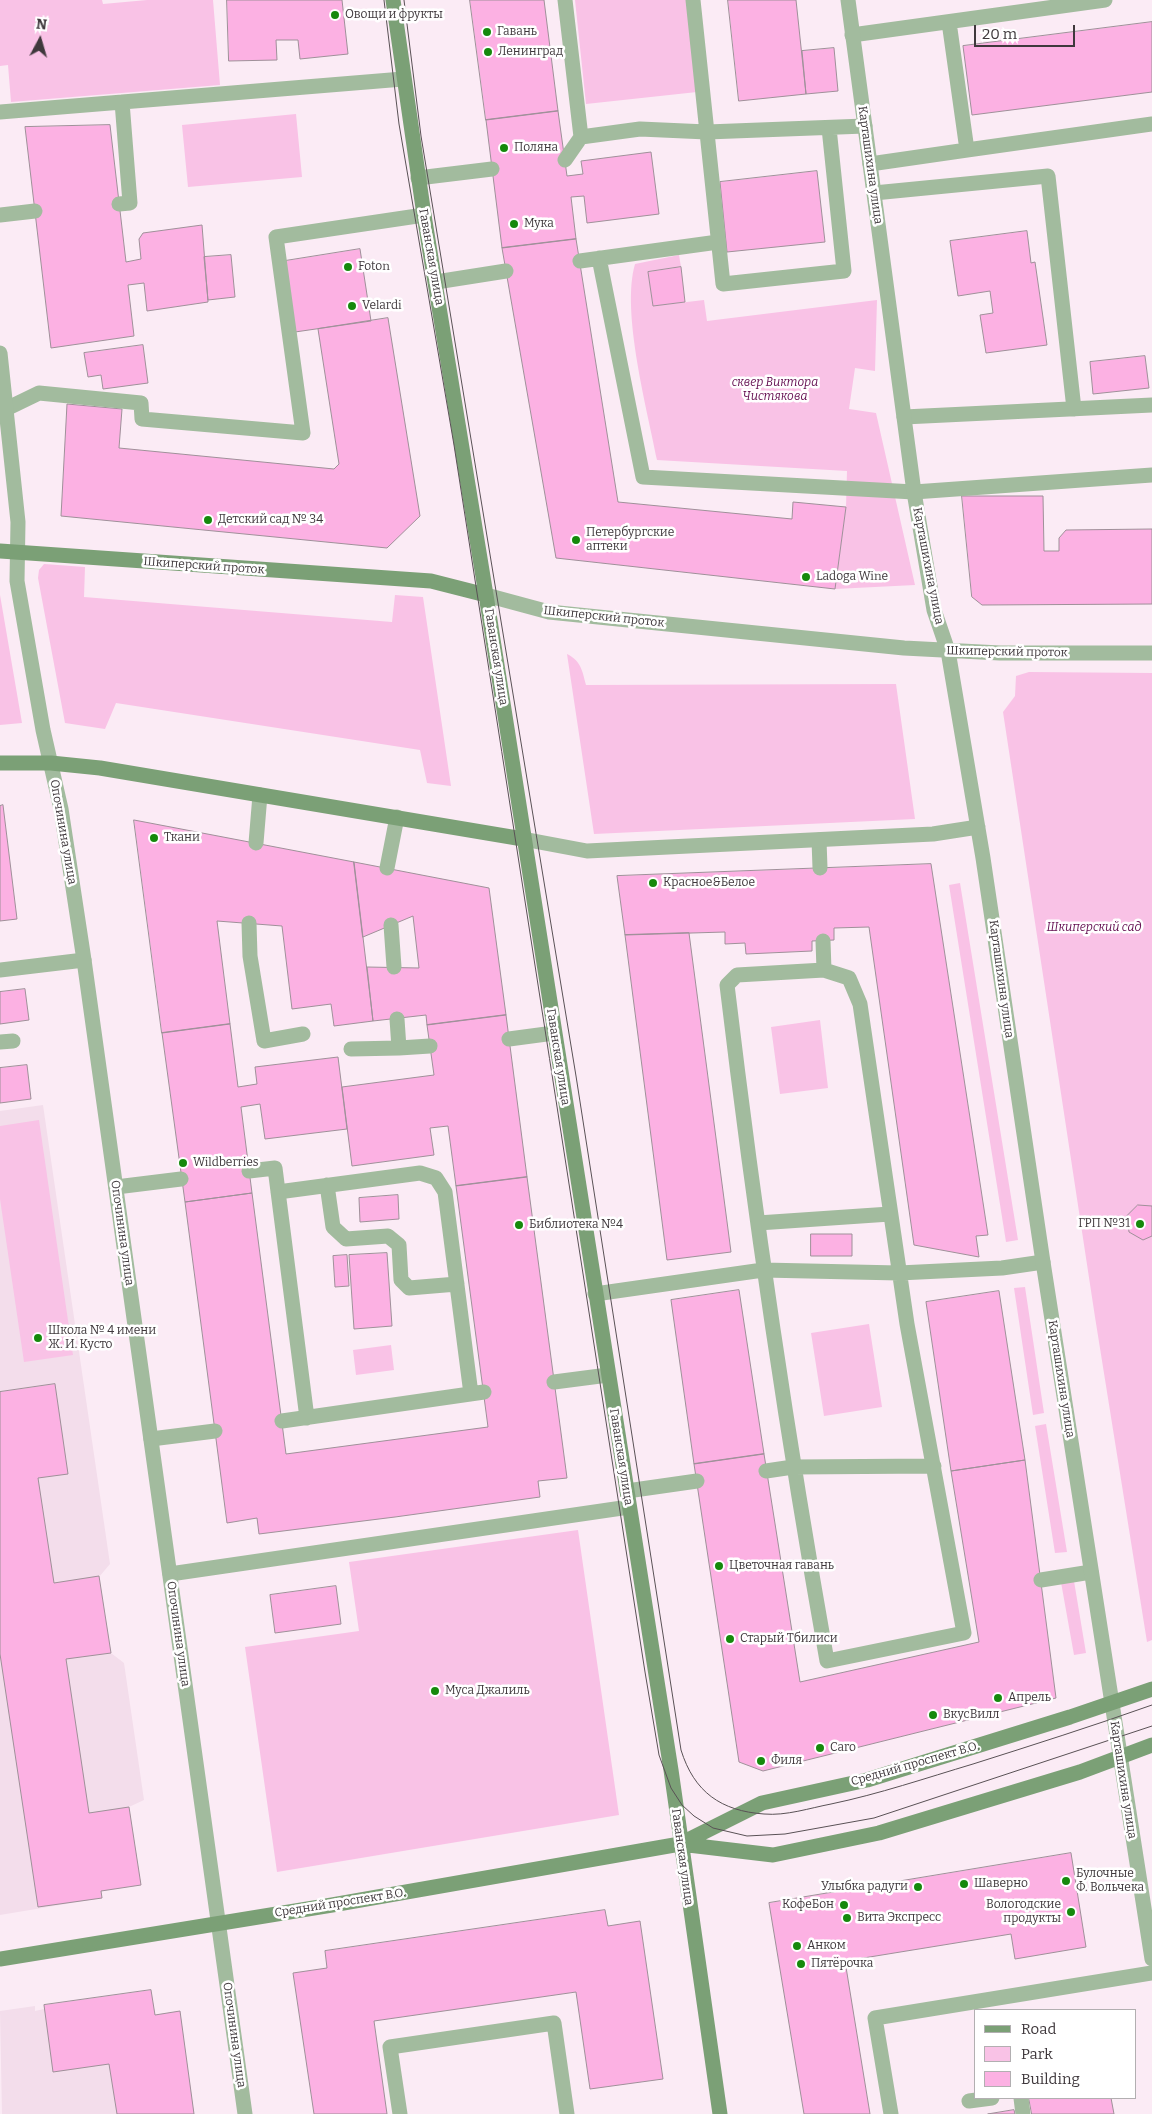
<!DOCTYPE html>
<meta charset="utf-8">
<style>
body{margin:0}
#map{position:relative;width:1152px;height:2114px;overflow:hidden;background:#fbebf5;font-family:Bitter,serif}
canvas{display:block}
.legend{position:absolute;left:974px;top:2009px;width:162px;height:90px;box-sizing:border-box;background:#fff;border:1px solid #b2afb1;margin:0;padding:6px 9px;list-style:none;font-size:15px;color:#3f383c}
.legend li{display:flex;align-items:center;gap:10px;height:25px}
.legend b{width:25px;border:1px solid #b2afb1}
.north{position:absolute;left:15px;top:15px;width:50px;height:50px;-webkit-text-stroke:4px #fff;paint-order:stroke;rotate:6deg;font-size:14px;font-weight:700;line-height:20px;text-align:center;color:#3f383c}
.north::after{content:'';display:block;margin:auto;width:18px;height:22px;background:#3f383c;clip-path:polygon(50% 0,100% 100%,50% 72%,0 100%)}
.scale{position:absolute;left:974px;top:25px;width:101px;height:22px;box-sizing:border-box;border:2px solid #3f383c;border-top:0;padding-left:6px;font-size:15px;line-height:18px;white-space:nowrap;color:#3f383c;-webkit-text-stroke:4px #fff;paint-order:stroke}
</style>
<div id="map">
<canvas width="1152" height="2114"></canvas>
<ul class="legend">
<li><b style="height:6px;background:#7ba076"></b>Road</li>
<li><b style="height:14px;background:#f9c2e6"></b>Park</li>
<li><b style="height:14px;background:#fcb1e3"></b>Building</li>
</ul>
<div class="north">N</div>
<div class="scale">20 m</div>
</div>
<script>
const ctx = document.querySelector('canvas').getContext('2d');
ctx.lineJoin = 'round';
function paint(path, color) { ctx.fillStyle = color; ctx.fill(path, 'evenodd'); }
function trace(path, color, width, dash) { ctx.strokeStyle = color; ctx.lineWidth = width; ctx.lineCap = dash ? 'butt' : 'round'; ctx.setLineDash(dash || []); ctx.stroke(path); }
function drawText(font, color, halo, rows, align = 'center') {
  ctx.font = font + ' Bitter,serif'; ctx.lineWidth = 5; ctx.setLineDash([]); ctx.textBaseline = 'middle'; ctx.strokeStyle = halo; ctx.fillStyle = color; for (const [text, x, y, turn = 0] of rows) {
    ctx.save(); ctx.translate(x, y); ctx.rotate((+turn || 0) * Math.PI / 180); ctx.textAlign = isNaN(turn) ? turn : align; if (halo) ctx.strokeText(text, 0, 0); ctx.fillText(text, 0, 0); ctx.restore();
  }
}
const built = new Path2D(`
 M43,1105L110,1564L99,1577L111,1653L124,1663L144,1800L129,1807L141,1885L101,1891L102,1898L0,1915V1111Z
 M151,1990L155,2015L180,2011L194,2114H2L0,2011L35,2006V2011L44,2009V2005Z`);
const green = new Path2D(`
 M0,0H102L103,4L147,0H213L220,85L11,102L8,65L0,66Z
 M575,0H687L697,92L586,104Z
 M296,114L302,177L188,187L182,125Z
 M679,255L681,267L648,272L653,306L704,300L707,321L877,300L875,371L855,368L849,409L876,413L915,585L835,589L846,507L847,471L657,460C647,408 621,312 635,264Z
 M44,564L85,567L84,597L392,622L395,595L423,597L451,786L427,783L420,750L116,703L105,729L65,723L38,578L39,570Z
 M0,595L22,723L0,725Z
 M567,654C581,661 582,670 586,685L896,684L915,819L594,834Z
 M1029,672L1152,673V1640L1147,1642L1095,1317L1003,712L1015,696L1016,676Z
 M960,883L1018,1240L1006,1242L949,885Z
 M820,1020L828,1088L780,1094L771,1027Z
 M39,1120L73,1355L24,1362L0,1199V1126Z
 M1025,1287L1044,1413L1033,1415L1014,1288Z
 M869,1324L882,1407L824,1416L811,1333Z
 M391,1345L394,1370L356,1375L353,1350Z
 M1046,1424L1067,1552L1055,1553L1035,1426Z
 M578,1530L619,1815L277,1872L245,1647L359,1631L349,1562Z
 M1072,1569L1086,1653L1074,1655L1059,1571Z`);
const building = new Path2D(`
 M227,0H342L348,54L300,59L298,40H276L277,60L229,61Z
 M470,0H544L558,111L486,120Z
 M728,0H796L806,94L739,101Z
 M1152,22V92L972,115L963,46Z
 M834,48L838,91L806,94L802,51Z
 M558,111L567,176L583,174L581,161L651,152L659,214L587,223L584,196L571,197L576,239L502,248L486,120Z
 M110,125L126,262L141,259L139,239L143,233L202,225L208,302L147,311L144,283L128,285L134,336L51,348L25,127Z
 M817,171L825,242L727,252L720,182Z
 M1027,231L1031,263L1035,262L1047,345L986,353L980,315L993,313L990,291L958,296L950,241Z
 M576,239L618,502L792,519L793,502L846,507L835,589L556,558L502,248Z
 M360,249L371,321L295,332L285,261Z
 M231,255L235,297L208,300L204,257Z
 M681,267L685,302L653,306L648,272Z
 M388,318L420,516L387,548L61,516L67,404L122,409L119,448L334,469L339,464L318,329Z
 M143,345L148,383L103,389L101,375L88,377L84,353Z
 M1145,356L1149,388L1093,394L1090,362Z
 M962,496H1043L1044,551H1059V538L1066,530L1152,529V604L982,605L972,597Z
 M3,805L17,919L0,921V806Z
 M134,820L354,862L373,1021L334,1026L331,1004L292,1009L282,926L217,921L230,1024L162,1033Z
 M354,862L489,888L506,1015L427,1025L426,1015L373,1021L367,967L419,968L413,916L363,937Z
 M931,864L988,1235L976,1236L979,1257L914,1245L869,927L834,928V940L812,941V951L746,954L745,943L725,944V932L625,935L617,876Z
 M689,933L731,1252L667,1260L625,935Z
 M25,989L29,1020L0,1024V992Z
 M506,1015L527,1177L456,1186L448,1126L430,1128L434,1155L352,1166L342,1087L434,1075L427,1025Z
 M230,1024L238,1087L257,1084L255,1067L338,1057L347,1129L265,1139L260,1104L241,1107L252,1193L185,1202L162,1033Z
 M27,1065L31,1099L0,1103V1068Z
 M527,1177L567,1478L538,1481L540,1497L395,1517L259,1534L257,1518L227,1523L185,1202L252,1193L286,1454L488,1427L456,1186Z
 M398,1195L399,1219L360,1222L359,1198Z
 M1138,1205L1152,1206V1236L1143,1240L1129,1232L1127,1216Z
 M811,1234H852V1256H811Z
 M387,1253L392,1326L354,1329L349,1255Z
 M347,1255L349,1286L335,1287L333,1256Z
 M739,1290L764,1454L694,1464L671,1300Z
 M999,1291L1025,1460L951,1471L926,1302Z
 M55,1384L68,1474L38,1478L54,1583L99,1576L111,1653L66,1659L89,1813L129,1807L141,1885L101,1891L102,1898L38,1907L0,1654V1392Z
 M764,1454L800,1682L979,1642L951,1471L1025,1460L1056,1698L763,1771L739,1762L694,1464Z
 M336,1586L341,1624L275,1633L270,1595Z
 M1071,1853L1086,1947L1015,1959L1011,1934L845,1961L870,2114H804L769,1903Z
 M605,1910L608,1926L640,1921L663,2079L590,2089L576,1992L374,2021L387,2114H314L293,1973L327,1968L325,1951Z
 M151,1990L155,2015L180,2011L194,2114H117L109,2064L53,2072L44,2005Z
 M1029,2098H1111L1114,2114H1032Z
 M1014,2110L1015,2114H988Z`);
const lane = new Path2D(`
 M565,0L581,137
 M693,0L723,284L844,271L829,128
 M949,22L967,150L1152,124
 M852,35L1105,0
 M0,112L403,79
 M565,160L581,137L640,129L707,132L865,126
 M870,164L967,150
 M418,178L492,169
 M874,193L1048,176L1074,409
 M119,204L130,203L122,102
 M0,215L35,211
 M599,258L643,477L914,492L1152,475
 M580,261L718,242
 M436,282L506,271
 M0,409H6L39,393L141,403L142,419L303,433L276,237L424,215
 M904,417L1152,405
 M819,840L820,868
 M256,843L260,795
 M387,868L397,817
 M249,923L250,956L264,1041L303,1034
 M391,925L394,967
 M823,941L824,970
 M0,970L84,960
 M824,970L849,978L860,1004L907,1324L964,1633L827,1661C787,1436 754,1211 727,985L737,975Z
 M509,1039L554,1033
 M0,1042L13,1041
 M399,1048L430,1046
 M351,1049L399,1048L397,1019
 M249,1171L275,1168L307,1418
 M327,1185L333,1227L346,1239L388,1236L399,1245L401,1280L409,1288L457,1284
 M116,1187L181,1179
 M278,1192L420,1173L436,1178L445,1192L471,1394
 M758,1223L890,1214
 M595,1294L763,1270L899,1273L1002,1268L1043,1262
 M554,1382L608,1375
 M282,1421L484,1392
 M151,1439L215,1431
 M766,1471L793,1467L934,1466
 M627,1491L697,1481
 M170,1574L629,1507
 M1041,1580L1091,1572
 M1021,2098L1023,2114
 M969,2101L992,2098
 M400,2114L390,2047L554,2023L567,2114
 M891,2114L875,2018L1152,1973`);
const street = new Path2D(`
 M848,0L914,492L934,610L948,651L983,858L1043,1262L1152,1959
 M0,353L18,522L17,581L43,730L61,809L84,960L245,2114
 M486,595L549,612L904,648L1000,653H1152
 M523,839L587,851L933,834L978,827`);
const secondary = new Path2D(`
 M393,0L424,215L486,595L671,1770L720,2114
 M0,551L431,581L486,595
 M0,763H51L100,768L523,839
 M680,1844L773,1855L879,1833L1080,1772L1152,1745
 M0,1959L332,1905L680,1844L762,1803L867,1780L1070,1717L1152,1689`);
const tram = new Path2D(`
 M384,0L399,124L454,445L645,1672L659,1755L671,1788L682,1805L694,1816L713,1828L747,1836L785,1834L874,1818L1152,1726
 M404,0L421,136L576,1076L681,1750C694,1792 721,1811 764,1814C786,1816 810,1808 831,1804C879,1794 926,1778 973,1764C1033,1745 1093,1726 1152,1705`);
const markers = [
 [335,15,5,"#16890c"],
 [487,32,5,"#16890c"],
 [488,52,5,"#16890c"],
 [504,148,5,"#16890c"],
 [514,224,5,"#16890c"],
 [348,267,5,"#16890c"],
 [352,306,5,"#16890c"],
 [208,520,5,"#16890c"],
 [576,540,5,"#16890c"],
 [806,577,5,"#16890c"],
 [154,838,5,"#16890c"],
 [653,883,5,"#16890c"],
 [183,1163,5,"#16890c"],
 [1140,1224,5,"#16890c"],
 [519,1225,5,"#16890c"],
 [38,1338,5,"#16890c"],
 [719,1566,5,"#16890c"],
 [730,1639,5,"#16890c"],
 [435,1691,5,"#16890c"],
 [998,1698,5,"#16890c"],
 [933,1715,5,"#16890c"],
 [820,1748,5,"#16890c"],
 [761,1761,5,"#16890c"],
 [1066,1881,5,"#16890c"],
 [964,1884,5,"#16890c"],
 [918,1887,5,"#16890c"],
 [844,1905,5,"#16890c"],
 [1071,1912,5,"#16890c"],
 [847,1918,5,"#16890c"],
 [797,1946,5,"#16890c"],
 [801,1964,5,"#16890c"]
];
const poiNames = [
 ["Овощи и фрукты",345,15],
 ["Гавань",497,32],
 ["Ленинград",498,52],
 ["Поляна",514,148],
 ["Мука",524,224],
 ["Foton",358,267],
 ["Velardi",362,306],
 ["Детский сад № 34",218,520],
 ["Петербургские",586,533],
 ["аптеки",586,547],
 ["Ladoga Wine",816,577],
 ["Ткани",164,838],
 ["Красное&Белое",663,883],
 ["Wildberries",193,1163],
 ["ГРП №31",1130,1224,"right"],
 ["Библиотека №4",529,1225],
 ["Школа № 4 имени",48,1331],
 ["Ж. И. Кусто",48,1345],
 ["Цветочная гавань",729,1566],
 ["Старый Тбилиси",740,1639],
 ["Муса Джалиль",445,1691],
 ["Апрель",1008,1698],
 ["ВкусВилл",943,1715],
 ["Caro",830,1748],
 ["Филя",771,1761],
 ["Булочные",1076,1874],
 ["Ф. Вольчека",1076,1888],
 ["Шаверно",974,1884],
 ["Улыбка радуги",908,1887,"right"],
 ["КофеБон",834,1905,"right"],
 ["Вологодские",1061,1905,"right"],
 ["продукты",1061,1919,"right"],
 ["Вита Экспресс",857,1918],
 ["Анком",807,1946],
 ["Пятёрочка",811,1964]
];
const streetNames = [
 ["Карташихина улица",870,165,82],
 ["Гаванская улица",431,257,80],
 ["Шкиперский проток",204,566,4],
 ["Карташихина улица",928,566,79],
 ["Шкиперский проток",604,617,6],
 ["Шкиперский проток",1007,652,1],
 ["Гаванская улица",496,657,81],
 ["Опочинина улица",63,832,80],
 ["Карташихина улица",1001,979,82],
 ["Гаванская улица",558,1057,81],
 ["Опочинина улица",122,1233,82],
 ["Карташихина улица",1061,1379,81],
 ["Гаванская улица",621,1457,81],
 ["Опочинина улица",178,1634,82],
 ["Средний проспект В.О.",915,1764,-16],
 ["Карташихина улица",1123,1780,81],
 ["Гаванская улица",682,1857,82],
 ["Средний проспект В.О.",340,1903,-9],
 ["Опочинина улица",234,2035,82]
];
const parkNames = [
 ["сквер Виктора",775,383],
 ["Чистякова",775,397],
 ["Шкиперский сад",1094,928]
];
paint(built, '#f3ddeb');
paint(green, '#f9c2e6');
paint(building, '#fcb1e3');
trace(building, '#9f9099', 1);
trace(lane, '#a2bb9e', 15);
trace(street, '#a2bb9e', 15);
trace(secondary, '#7ba076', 15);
trace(tram, '#595155', 1);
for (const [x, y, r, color] of markers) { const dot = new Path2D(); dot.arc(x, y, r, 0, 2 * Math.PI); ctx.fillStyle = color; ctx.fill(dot); trace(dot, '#fff', 2); }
drawText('12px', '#3f383c', '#fff', poiNames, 'left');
drawText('12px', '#3f383c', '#fff', streetNames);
drawText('italic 12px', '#630d50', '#fff', parkNames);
</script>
